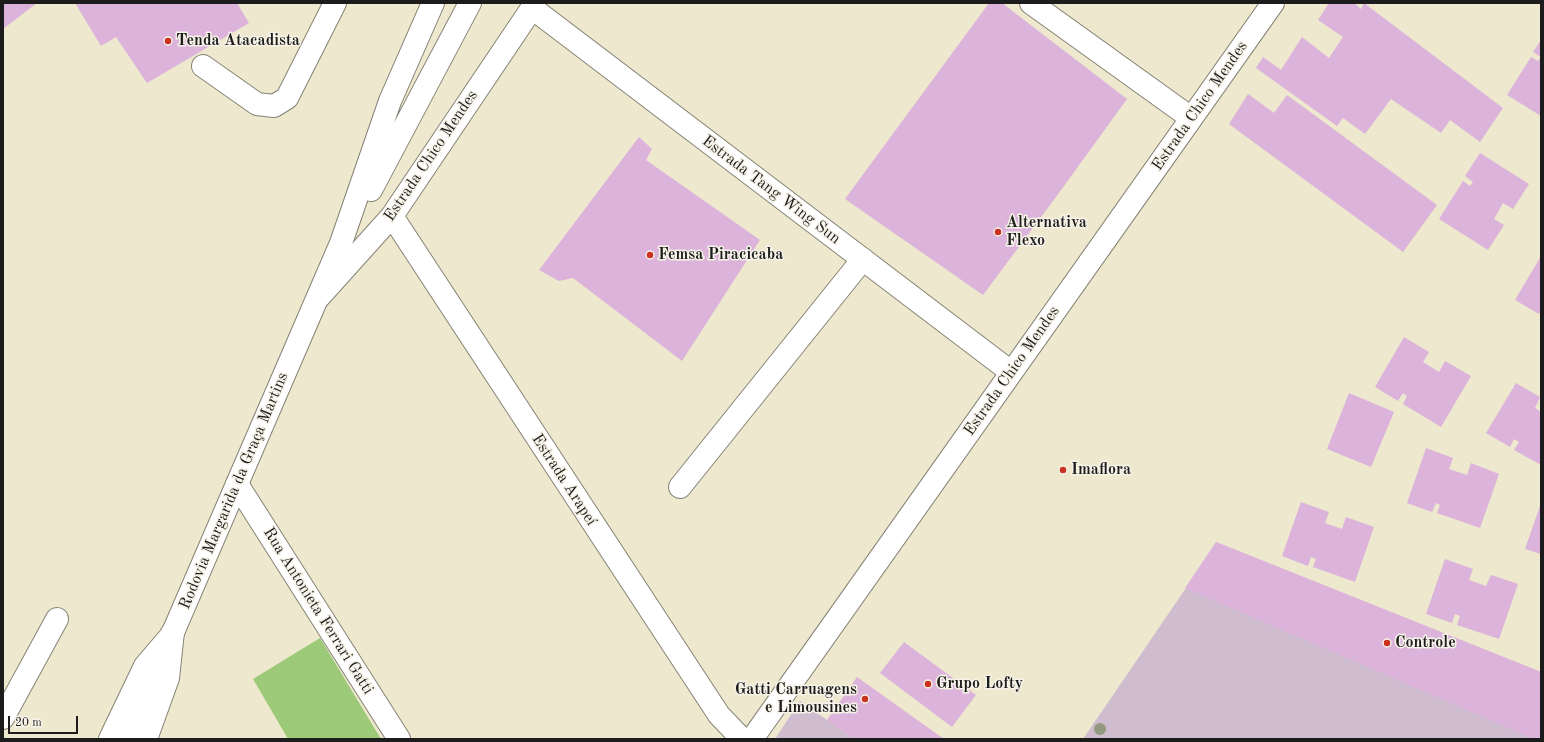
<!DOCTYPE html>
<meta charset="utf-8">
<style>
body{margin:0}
#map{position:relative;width:1544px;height:742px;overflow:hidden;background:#eee8ce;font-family:"Old Standard TT",serif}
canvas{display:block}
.frame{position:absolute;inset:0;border:4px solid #1c1c1c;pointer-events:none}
.scale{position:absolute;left:8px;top:716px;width:70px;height:18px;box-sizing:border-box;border:2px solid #1c1c1c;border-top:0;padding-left:5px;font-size:12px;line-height:14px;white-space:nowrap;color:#1c1c1c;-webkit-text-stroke:3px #f7f3e8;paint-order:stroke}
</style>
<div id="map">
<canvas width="1544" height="742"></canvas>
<div class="frame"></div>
<div class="scale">20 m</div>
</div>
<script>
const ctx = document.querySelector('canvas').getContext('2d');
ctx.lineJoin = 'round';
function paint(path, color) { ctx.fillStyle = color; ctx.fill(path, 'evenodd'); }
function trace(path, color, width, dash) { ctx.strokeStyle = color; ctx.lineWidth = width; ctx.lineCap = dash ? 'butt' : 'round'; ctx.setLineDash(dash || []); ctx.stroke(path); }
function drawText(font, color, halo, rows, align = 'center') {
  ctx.font = font + ' "Old Standard TT",serif'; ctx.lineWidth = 3; ctx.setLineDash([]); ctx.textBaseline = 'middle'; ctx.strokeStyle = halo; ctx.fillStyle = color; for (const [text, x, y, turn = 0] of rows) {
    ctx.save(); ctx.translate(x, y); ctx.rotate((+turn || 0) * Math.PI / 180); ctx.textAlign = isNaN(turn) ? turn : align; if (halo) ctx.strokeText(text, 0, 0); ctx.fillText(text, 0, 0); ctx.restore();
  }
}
const industrial = new Path2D(`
 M1216,542L1541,672V739H1083L1201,566Z
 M800,701L827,720L853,739H775Z`);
const green = new Path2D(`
 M320,638L381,739H288L253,679Z`);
const building = new Path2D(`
 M3,3H37L3,29Z
 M75,3H237L249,23L147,83L116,37L101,46Z
 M989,3H1002L1127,99L1056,197L983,295L845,199Z
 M1329,3H1354L1361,9L1364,3L1503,108L1480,142L1450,120L1441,133L1391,99L1365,134L1343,118L1337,126L1256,68L1263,57L1281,70L1302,37L1329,58L1343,37L1318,20Z
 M1541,40V57L1533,52Z
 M1531,57L1538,61L1541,57V116L1507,95Z
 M1248,94L1274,113L1287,95L1437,205L1403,252L1229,124Z
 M639,137L652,149L646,160L760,240L682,361L573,278L559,281L539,270Z
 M1480,153L1529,184L1513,209L1503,203L1494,219L1504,225L1488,250L1439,219L1463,181L1470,186L1473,182L1465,176Z
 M1541,256V310L1539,314L1515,300Z
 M1404,337L1429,352L1423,362L1439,372L1445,361L1471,376L1441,427L1403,404L1407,396L1403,393L1398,401L1375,387Z
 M1516,383L1540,397L1535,408L1541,412V465L1514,450L1519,442L1514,439L1510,447L1486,433Z
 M1349,393L1394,412L1371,467L1327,449Z
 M1426,448L1453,458L1449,469L1467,475L1471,463L1499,474L1480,528L1437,513L1440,505L1436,503L1432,512L1407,503Z
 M1301,502L1329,512L1325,523L1342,529L1346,517L1374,527L1355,582L1313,567L1316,559L1311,557L1308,566L1282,556Z
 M1541,503V554L1525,549Z
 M1216,542L1541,672V739H1534L1185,588Z
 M1445,559L1473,569L1469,580L1486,586L1491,575L1518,584L1499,639L1457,625L1460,616L1455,614L1452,623L1426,614Z
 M904,642L976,695L952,727L880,673Z
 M857,677L944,739H853L827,720Z`);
const minor = new Path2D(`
 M1031,3L1191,118
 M532,8L1011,372
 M203,66L257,104L274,106L287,98L335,3
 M392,216L719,715L742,739
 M320,296L392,216L532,8L533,3
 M237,484L399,739
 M680,487L863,259
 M3,718L57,619
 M752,739L1273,3`);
const major = new Path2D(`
 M371,190L470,3
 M127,739L341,243L390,101L433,3`);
const highway = new Path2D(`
 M110,739L145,666L169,638L174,630
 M146,739L168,678L173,632`);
const trees = [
 [1100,729]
];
const markers = [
 [168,41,4,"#c8321e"],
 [998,232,4,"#c8321e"],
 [650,255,4,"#c8321e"],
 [1063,470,4,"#c8321e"],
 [1387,643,4,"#c8321e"],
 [928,684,4,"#c8321e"],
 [865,699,4,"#c8321e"]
];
const poiNames = [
 ["Tenda Atacadista",176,41],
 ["Alternativa",1006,223],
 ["Flexo",1006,241],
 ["Femsa Piracicaba",658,255],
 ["Imaflora",1071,470],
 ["Controle",1395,643],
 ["Grupo Lofty",936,684],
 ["Gatti Carruagens",857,690,"right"],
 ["e Limousines",857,708,"right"]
];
const streetNames = [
 ["Estrada Chico Mendes",1200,106,-55],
 ["Estrada Chico Mendes",431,156,-56],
 ["Estrada Tang Wing Sun",771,190,37],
 ["Estrada Chico Mendes",1012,371,-55],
 ["Estrada Arapeí",564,480,57],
 ["Rodovia Margarida da Graça Martins",234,491,-67],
 ["Rua Antonieta Ferrari Gatti",318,611,58]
];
paint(industrial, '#cfbdcf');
paint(green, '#9cca78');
paint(building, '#dbb3db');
trace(minor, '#858275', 24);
trace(major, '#858275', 24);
trace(highway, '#858275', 24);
trace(minor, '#fff', 22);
trace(major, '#fff', 22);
trace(highway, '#fff', 22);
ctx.fillStyle = '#93997e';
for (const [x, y] of trees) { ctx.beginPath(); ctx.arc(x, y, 6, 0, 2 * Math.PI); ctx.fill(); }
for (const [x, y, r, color] of markers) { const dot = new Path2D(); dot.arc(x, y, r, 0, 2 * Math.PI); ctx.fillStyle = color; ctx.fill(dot); trace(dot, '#f7f3e8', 1.5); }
drawText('bold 16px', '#1c1c1c', '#f7f3e8', poiNames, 'left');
drawText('16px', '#1c1c1c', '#f7f3e8', streetNames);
</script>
